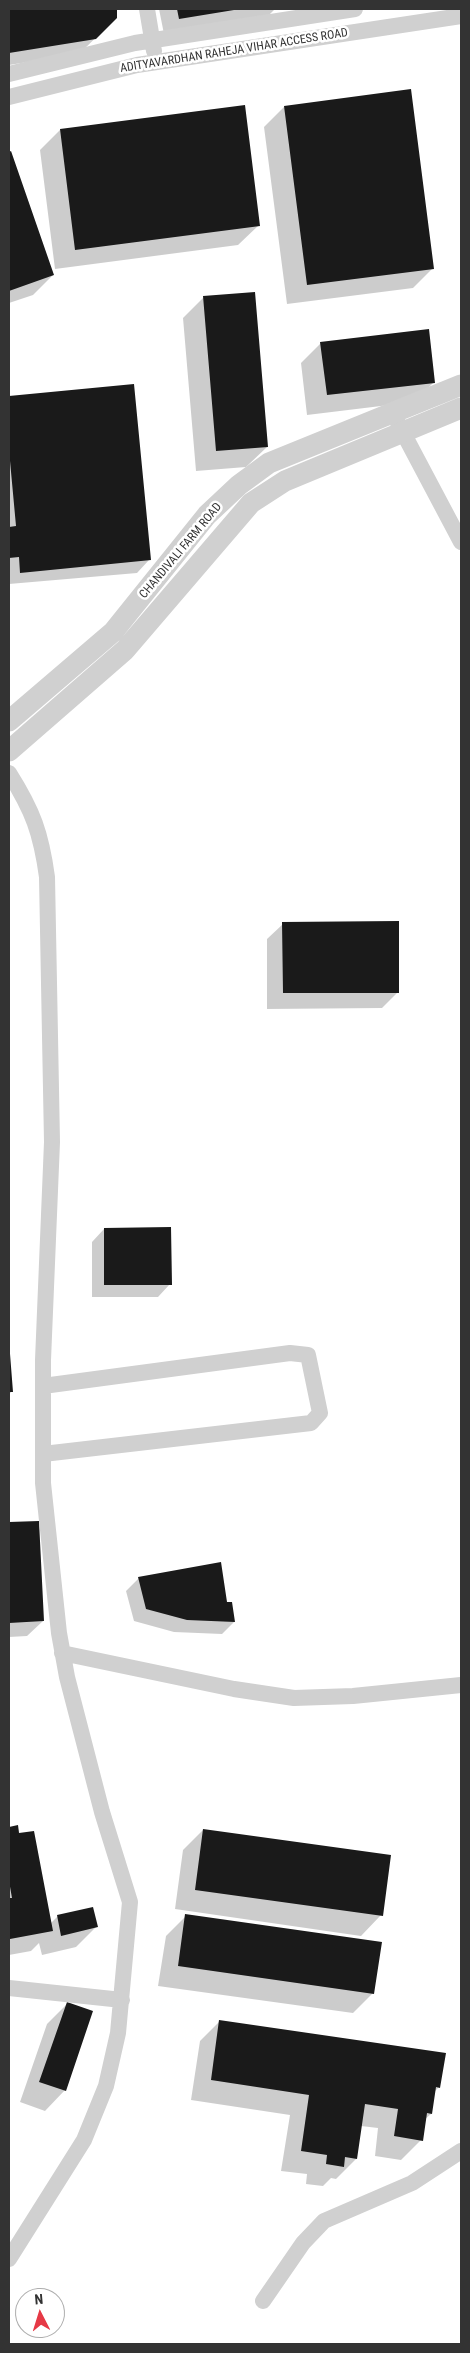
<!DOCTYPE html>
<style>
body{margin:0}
#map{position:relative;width:470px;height:2353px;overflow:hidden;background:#fff;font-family:"Roboto Condensed",sans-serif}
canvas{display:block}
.frame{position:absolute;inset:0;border:10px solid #333;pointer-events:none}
.north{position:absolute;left:15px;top:2288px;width:50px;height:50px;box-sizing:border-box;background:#fff;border:1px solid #adadad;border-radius:50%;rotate:355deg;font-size:14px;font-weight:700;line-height:20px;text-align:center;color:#333}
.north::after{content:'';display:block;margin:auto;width:18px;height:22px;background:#e63946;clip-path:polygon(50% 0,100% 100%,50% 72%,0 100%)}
</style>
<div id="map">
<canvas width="470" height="2353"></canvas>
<div class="frame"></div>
<div class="north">N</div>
</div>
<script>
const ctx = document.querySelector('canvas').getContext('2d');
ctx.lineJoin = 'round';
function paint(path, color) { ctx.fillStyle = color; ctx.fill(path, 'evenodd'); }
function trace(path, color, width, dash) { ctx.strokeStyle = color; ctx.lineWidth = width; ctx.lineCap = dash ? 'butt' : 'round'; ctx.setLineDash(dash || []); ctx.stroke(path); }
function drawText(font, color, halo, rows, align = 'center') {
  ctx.font = font + ' "Roboto Condensed",sans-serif'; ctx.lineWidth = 5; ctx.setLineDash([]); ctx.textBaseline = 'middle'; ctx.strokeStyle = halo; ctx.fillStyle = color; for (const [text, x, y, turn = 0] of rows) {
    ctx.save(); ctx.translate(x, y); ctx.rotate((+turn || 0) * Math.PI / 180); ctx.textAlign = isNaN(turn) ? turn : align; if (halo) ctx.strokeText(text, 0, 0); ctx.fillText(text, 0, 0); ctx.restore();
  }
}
const shadow = new Path2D(`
 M9,9H116V18L79,54L9,65Z
 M159,9H275L267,17L164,34Z
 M284,107L433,268L413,288L287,304L264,127Z
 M60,130L259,225L238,245L55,269L40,150Z
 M10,152L53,275L33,295L9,303Z
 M253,293L267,447L246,467L196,471L183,318L203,298Z
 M321,343L434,382L414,402L307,415L301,363Z
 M133,385L149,560L137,573L9,584V397Z
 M283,924L398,992L382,1008L267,1009V939Z
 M104,1229L170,1284L158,1297H92V1242Z
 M9,1341L11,1392L9,1395Z
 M38,1522L43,1621L27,1636L9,1637V1524Z
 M139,1578L226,1603L234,1622L222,1634L174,1632L134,1621L126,1591Z
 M17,1826L50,1924L58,1916L96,1927L76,1947L42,1955L39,1943L31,1951L9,1955V1828Z
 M203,1830L381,1915L361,1936L175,1909L183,1850Z
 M186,1916L373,1993L353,2013L158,1986L166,1936Z
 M67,2004L65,2090L45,2111L20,2102L47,2024Z
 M220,2021L439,2087L434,2092L431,2114L424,2120L421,2140L401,2160L375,2156L378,2128L361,2126L356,2159L336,2179L331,2178L323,2186L306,2184L307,2174L281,2171L290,2115L191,2100L200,2041Z`);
const building = new Path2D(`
 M9,9H117V18L96,39L9,53Z
 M177,9H234V10L179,19Z
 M411,89L434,269L307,285L284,106Z
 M245,105L260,226L75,250L60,129Z
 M11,151L54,275L9,291V152Z
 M255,292L268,447L216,451L203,296Z
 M429,329L435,383L327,395L320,342Z
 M134,384L151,560L20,573L19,557L9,558V527L16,526L9,450V396Z
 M399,921V993H283L282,922Z
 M171,1227L172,1285H104V1228Z
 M9,1341L13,1392H9Z
 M39,1521L44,1621L9,1623V1522Z
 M221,1562L227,1602H232L235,1622L187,1620L146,1609L138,1577Z
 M18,1825L19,1833L34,1831L53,1931L10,1939L9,1898H12L9,1881V1827Z
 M203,1829L391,1855L383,1916L195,1890Z
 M93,1907L98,1927L61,1936L57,1915Z
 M185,1914L382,1942L374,1994L178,1966Z
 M67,2002L93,2011L66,2091L39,2082Z
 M219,2020L446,2053L440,2088L436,2087L432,2114L427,2113L423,2141L394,2136L398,2109L365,2104L357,2159L345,2157L344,2167L326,2164L327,2155L301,2151L309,2095L211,2080Z`);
const minor = new Path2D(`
 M147,9L154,51
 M9,74L135,43L355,9
 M9,97L137,65L461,16
 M398,423L461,542
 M9,773C33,811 41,833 47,877L52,1142L43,1360V1483L59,1633L67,1677L102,1812L130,1902L118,2033L106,2086L84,2140L9,2259
 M43,1454L311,1423L320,1413L308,1355L290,1353L43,1386
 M62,1653L234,1689L294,1698L353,1696L461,1685
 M9,1988L122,2000
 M263,2301L303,2243L324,2221L412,2183L461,2151`);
const tertiary = new Path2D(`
 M9,721L113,632L207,515L239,485L269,463L461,385
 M9,751L125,650L251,503L285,481L461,408`);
const streetNames = [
 ["ADITYAVARDHAN RAHEJA VIHAR ACCESS ROAD",234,51,-9],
 ["CHANDIVALI FARM ROAD",181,551,-50]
];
paint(shadow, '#0003');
paint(building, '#1a1a1a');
trace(minor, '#d0d0d0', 16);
trace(tertiary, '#d0d0d0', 21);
drawText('12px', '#333', '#fff', streetNames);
</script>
